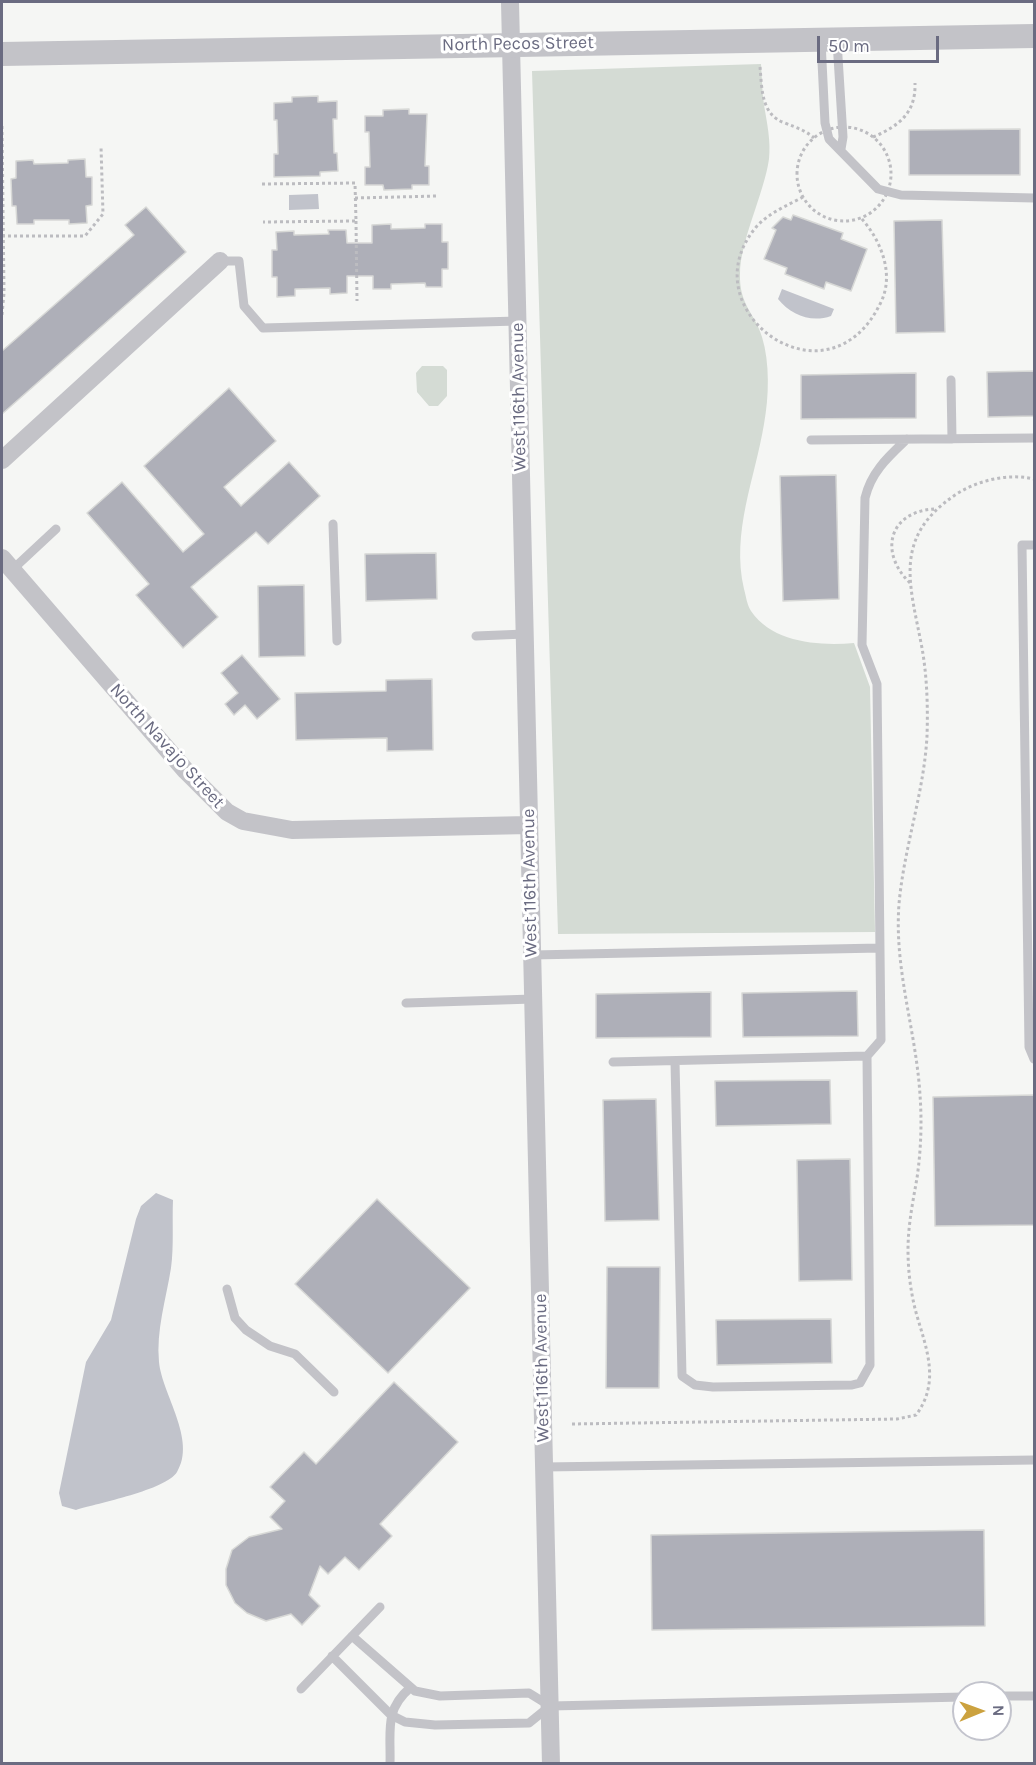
<!DOCTYPE html>
<style>
body{margin:0}
#map{position:relative;width:1036px;height:1765px;overflow:hidden;background:#f5f6f4;font-family:Karla,sans-serif}
canvas{display:block}
.frame{position:absolute;inset:0;border:3px solid #6a6b81;pointer-events:none}
.north{position:absolute;left:952px;top:1681px;width:60px;height:60px;box-sizing:border-box;background:#fff;border:2px solid #c3c4cd;border-radius:50%;rotate:89deg;font-size:16px;font-weight:700;line-height:24px;text-align:center;color:#6a6b81}
.north::after{content:'';display:block;margin:auto;width:21px;height:27px;background:#cca23f;clip-path:polygon(50% 0,100% 100%,50% 72%,0 100%)}
.scale{position:absolute;left:817px;top:36px;width:122px;height:27px;box-sizing:border-box;border:3px solid #6a6b81;border-top:0;padding-left:8px;font-size:18px;line-height:21px;white-space:nowrap;color:#6a6b81;-webkit-text-stroke:4px #fff;paint-order:stroke}
</style>
<div id="map">
<canvas width="1036" height="1765"></canvas>
<div class="frame"></div>
<div class="north">N</div>
<div class="scale">50 m</div>
</div>
<script>
const ctx = document.querySelector('canvas').getContext('2d');
ctx.lineJoin = 'round';
function paint(path, color) { ctx.fillStyle = color; ctx.fill(path, 'evenodd'); }
function trace(path, color, width, dash) { ctx.strokeStyle = color; ctx.lineWidth = width; ctx.lineCap = dash ? 'butt' : 'round'; ctx.setLineDash(dash || []); ctx.stroke(path); }
function drawText(font, color, halo, rows, align = 'center') {
  ctx.font = font + ' Karla,sans-serif'; ctx.lineWidth = 6; ctx.setLineDash([]); ctx.textBaseline = 'middle'; ctx.strokeStyle = halo; ctx.fillStyle = color; for (const [text, x, y, turn = 0] of rows) {
    ctx.save(); ctx.translate(x, y); ctx.rotate((+turn || 0) * Math.PI / 180); ctx.textAlign = isNaN(turn) ? turn : align; if (halo) ctx.strokeText(text, 0, 0); ctx.fillText(text, 0, 0); ctx.restore();
  }
}
const green = new Path2D(`
 M761,64C762,78 762,92 764,105C767,123 771,141 769,159C764,194 740,241 740,274C739,305 755,313 762,337C770,363 769,397 764,424C755,479 731,532 744,589C746,596 747,605 751,611C773,643 819,646 854,643L870,687L875,932L558,934L532,71Z
 M422,366H443L447,370V396L438,406H429L417,392L416,373Z`);
const water = new Path2D(`
 M318,194L319,209L289,210V195Z
 M782,289L834,309L831,316C811,323 791,315 778,299Z
 M156,1193L173,1200C172,1222 174,1245 171,1268C166,1299 156,1331 159,1362C162,1394 197,1440 177,1472C166,1490 98,1503 76,1510L62,1506L59,1493L86,1362L111,1320L136,1219L141,1206Z`);
const building = new Path2D(`
 M318,96V102L337,101V119H333L334,153H337L338,171L320,172V176L274,177V154H278L277,120H274V103L292,102V97Z
 M409,109V114H427L425,166H429V185H412V189L384,190L383,185H365V167H370L369,132H365V116H383V110Z
 M1020,129V175H909V130Z
 M85,159L86,177H92V205L86,206L87,223L69,224V220H34V224H17L16,206H12L11,179L16,178V161L33,160L34,164L68,163V160Z
 M146,207L186,252L2,414V351L134,235L125,225Z
 M793,215L843,233L841,239L867,249L851,291L826,282L824,289L785,274L787,268L764,259L776,230L772,228L783,217L791,220Z
 M942,220L945,332L896,333L894,221Z
 M391,224V229L425,228V224H442V242H448V269H442V287H426L425,283L391,284V289H373V276H347V293L330,294V288L295,289V296L277,297V277H272V250H277L276,232L294,231V235L329,234L328,230H346L347,243H372V225Z
 M1035,371V416L988,417L987,372Z
 M916,373V418L801,419V375Z
 M229,388L276,441L224,487L241,506L289,462L320,496L268,544L256,532L191,587L218,617L183,648L136,595L149,584L87,513L122,482L183,552L204,534L144,466Z
 M836,475L839,599L783,601L780,476Z
 M436,553L437,599L366,601L365,554Z
 M304,585L305,656L259,657L258,586Z
 M242,655L280,699L257,719L245,705L234,715L225,704L238,693L221,673Z
 M432,679L433,750L387,751V738L296,740L295,693L386,691V680Z
 M857,991L858,1036L743,1037L742,993Z
 M711,992V1037L596,1038V994Z
 M830,1080L831,1124L716,1126L715,1081Z
 M1035,1095V1225L935,1226L933,1097Z
 M656,1099L659,1220L605,1221L603,1100Z
 M850,1159L852,1280L799,1281L797,1160Z
 M377,1199L470,1288L388,1373L295,1284Z
 M607,1267H660L659,1388H606Z
 M831,1319L832,1363L717,1365L716,1320Z
 M394,1382L458,1442L380,1524L392,1536L359,1570L345,1557L328,1574L320,1566L309,1595L320,1606L302,1625L291,1614L266,1621L247,1613L235,1603L226,1585V1569L232,1550L249,1537L282,1529L270,1517L285,1501L270,1487L304,1452L316,1464Z
 M984,1530L985,1626L652,1630L651,1535Z`);
const path = new Path2D(`
 M760,67C762,89 761,115 785,123C797,128 805,130 814,138
 M2,126L4,293L2,315
 M797 174a47 47 0 1 1 94 0a47 47 0 1 1-94 0Z
 M873,137C899,126 916,113 915,83
 M262,184L355,183L356,221L263,222
 M803,197C788,205 769,213 757,226C685,309 828,414 881,302C895,273 880,239 861,218
 M355,198L438,196
 M356,221L357,301
 M2,236H85L103,214L101,146
 M910,583C879,553 888,512 934,509
 M572,1424L897,1419L916,1415C940,1383 927,1350 917,1316C911,1295 908,1272 908,1250C908,1225 913,1201 917,1178C921,1150 922,1122 920,1095C916,1030 894,970 899,904C904,847 924,793 927,736C928,707 927,676 922,648C910,584 892,538 955,495C978,480 1008,473 1034,479`);
const service = new Path2D(`
 M821,41L825,123L829,139L878,189L901,195L1034,198
 M837,41L843,137L841,149
 M220,261H239L244,306L263,328L518,321
 M951,380L952,439
 M811,440L1034,438
 M333,524L337,641
 M1034,545H1022L1029,1047L1034,1059
 M12,570L56,529
 M476,636L525,634
 M532,955L880,948
 M406,1003L533,999
 M675,1061L682,1376L695,1385L713,1387L852,1385L860,1383L870,1365L867,1056
 M613,1062L867,1056L881,1040L877,684L862,645L865,498C871,472 888,457 907,439
 M227,1289L235,1318L246,1330L270,1346L295,1354L334,1392
 M544,1467L1034,1460
 M352,1636L415,1691L440,1696L529,1693L550,1706L964,1697
 M332,1656L391,1715L405,1722L435,1725L529,1723L550,1706
 M301,1689L380,1607
 M1000,1696H1034
 M390,1764C391,1732 384,1710 410,1688`);
const minor = new Path2D(`
 M510,2L551,1764
 M2,460L220,261
 M2,558L186,771L227,812L243,821L292,830L529,825`);
const tertiary = new Path2D(`
 M2,54L1034,36`);
const streetNames = [
 ["North Pecos Street",518,44,-1],
 ["West 116th Avenue",519,397,-91],
 ["North Navajo Street",167,746,48],
 ["West 116th Avenue",530,883,-91],
 ["West 116th Avenue",542,1368,-91]
];
paint(green, '#d4dbd4');
paint(water, '#c1c3cb');
paint(building, '#aeafb8');
trace(building, '#d7d8d6', 1.5);
trace(path, '#bcbcc0', 3, [3, 3]);
trace(service, '#c3c3c8', 9);
trace(minor, '#c3c3c8', 18);
trace(tertiary, '#c3c3c8', 24);
drawText('18px', '#6a6b81', '#fff', streetNames);
</script>
